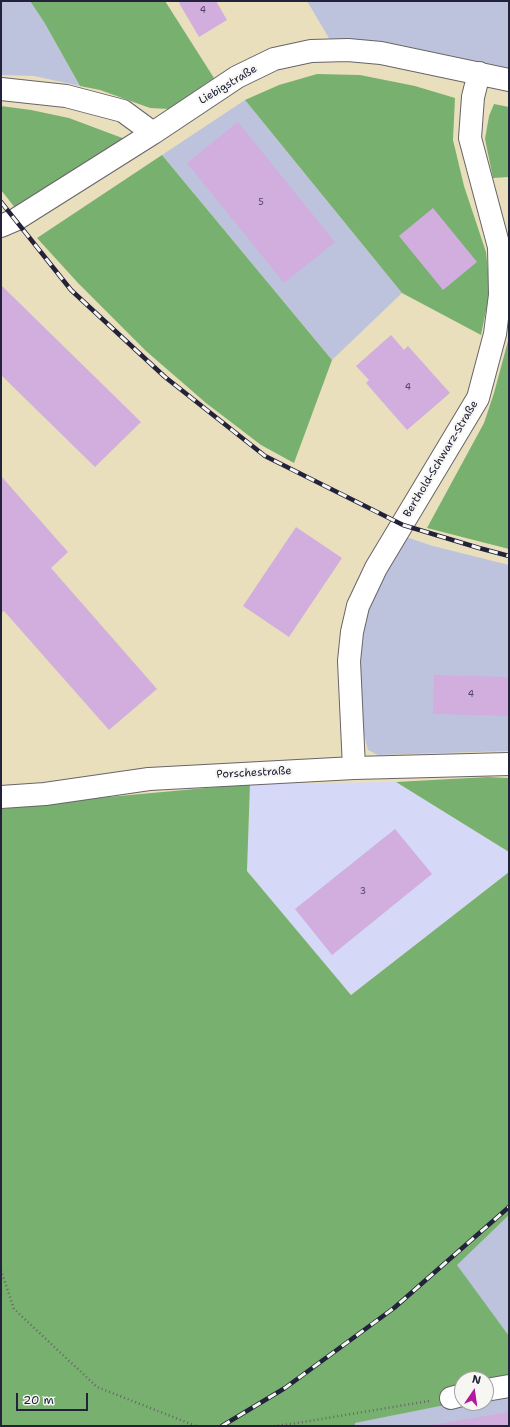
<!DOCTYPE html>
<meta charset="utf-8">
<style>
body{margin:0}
#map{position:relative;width:510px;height:1427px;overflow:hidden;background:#e9dfbc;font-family:"Shantell Sans",sans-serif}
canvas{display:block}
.frame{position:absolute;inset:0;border:2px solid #22223b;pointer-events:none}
.north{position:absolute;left:454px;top:1371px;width:40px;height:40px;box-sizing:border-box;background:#f6f6f2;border:1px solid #a1a1a9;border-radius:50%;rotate:13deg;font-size:11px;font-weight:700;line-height:16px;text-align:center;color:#22223b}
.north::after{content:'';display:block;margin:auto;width:14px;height:18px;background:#b5179e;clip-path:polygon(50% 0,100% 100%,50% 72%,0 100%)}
.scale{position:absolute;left:16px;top:1393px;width:72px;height:18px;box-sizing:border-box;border:2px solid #22223b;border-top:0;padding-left:5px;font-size:12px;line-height:14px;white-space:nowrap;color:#22223b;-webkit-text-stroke:3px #f6f6f2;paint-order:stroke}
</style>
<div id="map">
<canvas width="510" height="1427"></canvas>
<div class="frame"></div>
<div class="north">N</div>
<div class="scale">20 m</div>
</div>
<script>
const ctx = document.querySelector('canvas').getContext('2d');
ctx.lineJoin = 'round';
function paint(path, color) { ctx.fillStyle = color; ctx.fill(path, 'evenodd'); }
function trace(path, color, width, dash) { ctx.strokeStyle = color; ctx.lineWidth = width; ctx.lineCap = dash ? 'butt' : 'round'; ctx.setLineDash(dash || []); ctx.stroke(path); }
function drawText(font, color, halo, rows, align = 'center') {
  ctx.font = font + ' "Shantell Sans",sans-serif'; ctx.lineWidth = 4; ctx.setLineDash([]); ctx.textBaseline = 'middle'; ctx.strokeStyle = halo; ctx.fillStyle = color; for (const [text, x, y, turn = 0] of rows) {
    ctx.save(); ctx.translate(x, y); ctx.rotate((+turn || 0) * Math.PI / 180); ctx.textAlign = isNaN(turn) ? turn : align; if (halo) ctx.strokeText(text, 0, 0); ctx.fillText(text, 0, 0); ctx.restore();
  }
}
const built = new Path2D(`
 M396,782L509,852V872L351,995L247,871L250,784Z`);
const industrial = new Path2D(`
 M1,1H30L44,22L80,86L34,76L1,75Z
 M307,1H509V69L401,45L366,41L330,40Z
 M245,100L402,293L332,360L162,155Z
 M406,537L433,546L509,565V751L378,755L368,750L363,731L357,662L367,609L383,572Z
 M509,1215V1336L456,1265Z
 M509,1392V1426H355L354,1423L462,1401V1403H486V1396Z`);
const forest = new Path2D(`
 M30,1H165L214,78L169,109L150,108L100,90L80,86L44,22Z
 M317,74L360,75L415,86L455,98L453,140L464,186L486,252L490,291L481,335L402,293L245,100L279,85Z
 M494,104L509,107V177L493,178L485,139L489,116Z
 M1,106L31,110L69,118L125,139L16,209L1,190Z
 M162,155L332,360L294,463L261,445L206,403L146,351L78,283L37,238Z
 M509,333V549L427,528L484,423L494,393L508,341Z
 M488,777L509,778V852L396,782Z
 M250,784L247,871L351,995L509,872V1215L457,1265L509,1336V1376L486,1379H462V1389L445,1405L355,1423V1426H1V809L97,798Z`);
const building = new Path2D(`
 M182,1H216L227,20L199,37L179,3Z
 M238,122L335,242L284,283L187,163Z
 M433,208L477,262L443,290L399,236Z
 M1,285L141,422L95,467L1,375Z
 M391,335L404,350L408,346L450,393L407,430L366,383L369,380L356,366Z
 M1,476L68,552L51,568L157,689L109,730L4,611L1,613Z
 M296,527L342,558L289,637L243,606Z
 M434,675L509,677V716L433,714Z
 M395,829L432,874L332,955L295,909Z
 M509,1412V1426H431V1425Z`);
const path = new Path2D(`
 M1,1270L14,1309L97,1387L196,1426
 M274,1426L291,1424L429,1401`);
const minor = new Path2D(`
 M1,89L66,96L123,111L153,133
 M1,226L15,220L153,133L237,77L274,59L311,51L348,50L381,53L509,80
 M354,768L349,661L352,632L358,606L376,568L478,398L495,334L500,295L499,247L470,138L473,97L479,73
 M1,797L45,794L149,779L354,768L509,764
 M486,1390L509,1386
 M451,1398L462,1395`);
const rail = new Path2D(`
 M1,202L71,290L165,377L265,456L403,525L479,548L509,556
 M222,1426L285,1388L394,1308L509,1207`);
const numberNames = [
 ["4",203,11],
 ["5",261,203],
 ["4",408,388],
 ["4",471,695],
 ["3",363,892]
];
const streetNames = [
 ["Liebigstraße",228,85,-31],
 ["Berthold-Schwarz-Straße",441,459,-59],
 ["Porschestraße",254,773,-3]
];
paint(built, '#d6d8f8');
paint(industrial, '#bec3dd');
paint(forest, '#78b16f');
paint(building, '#d1aede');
trace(minor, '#686468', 24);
trace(path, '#686468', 2.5, [1, 3]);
trace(minor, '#fff', 22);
trace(rail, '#22223b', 4.5);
trace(rail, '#f6f6f2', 3, [9]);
drawText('9px', '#4e4564', null, numberNames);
drawText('11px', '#22223b', '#f6f6f2', streetNames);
</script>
